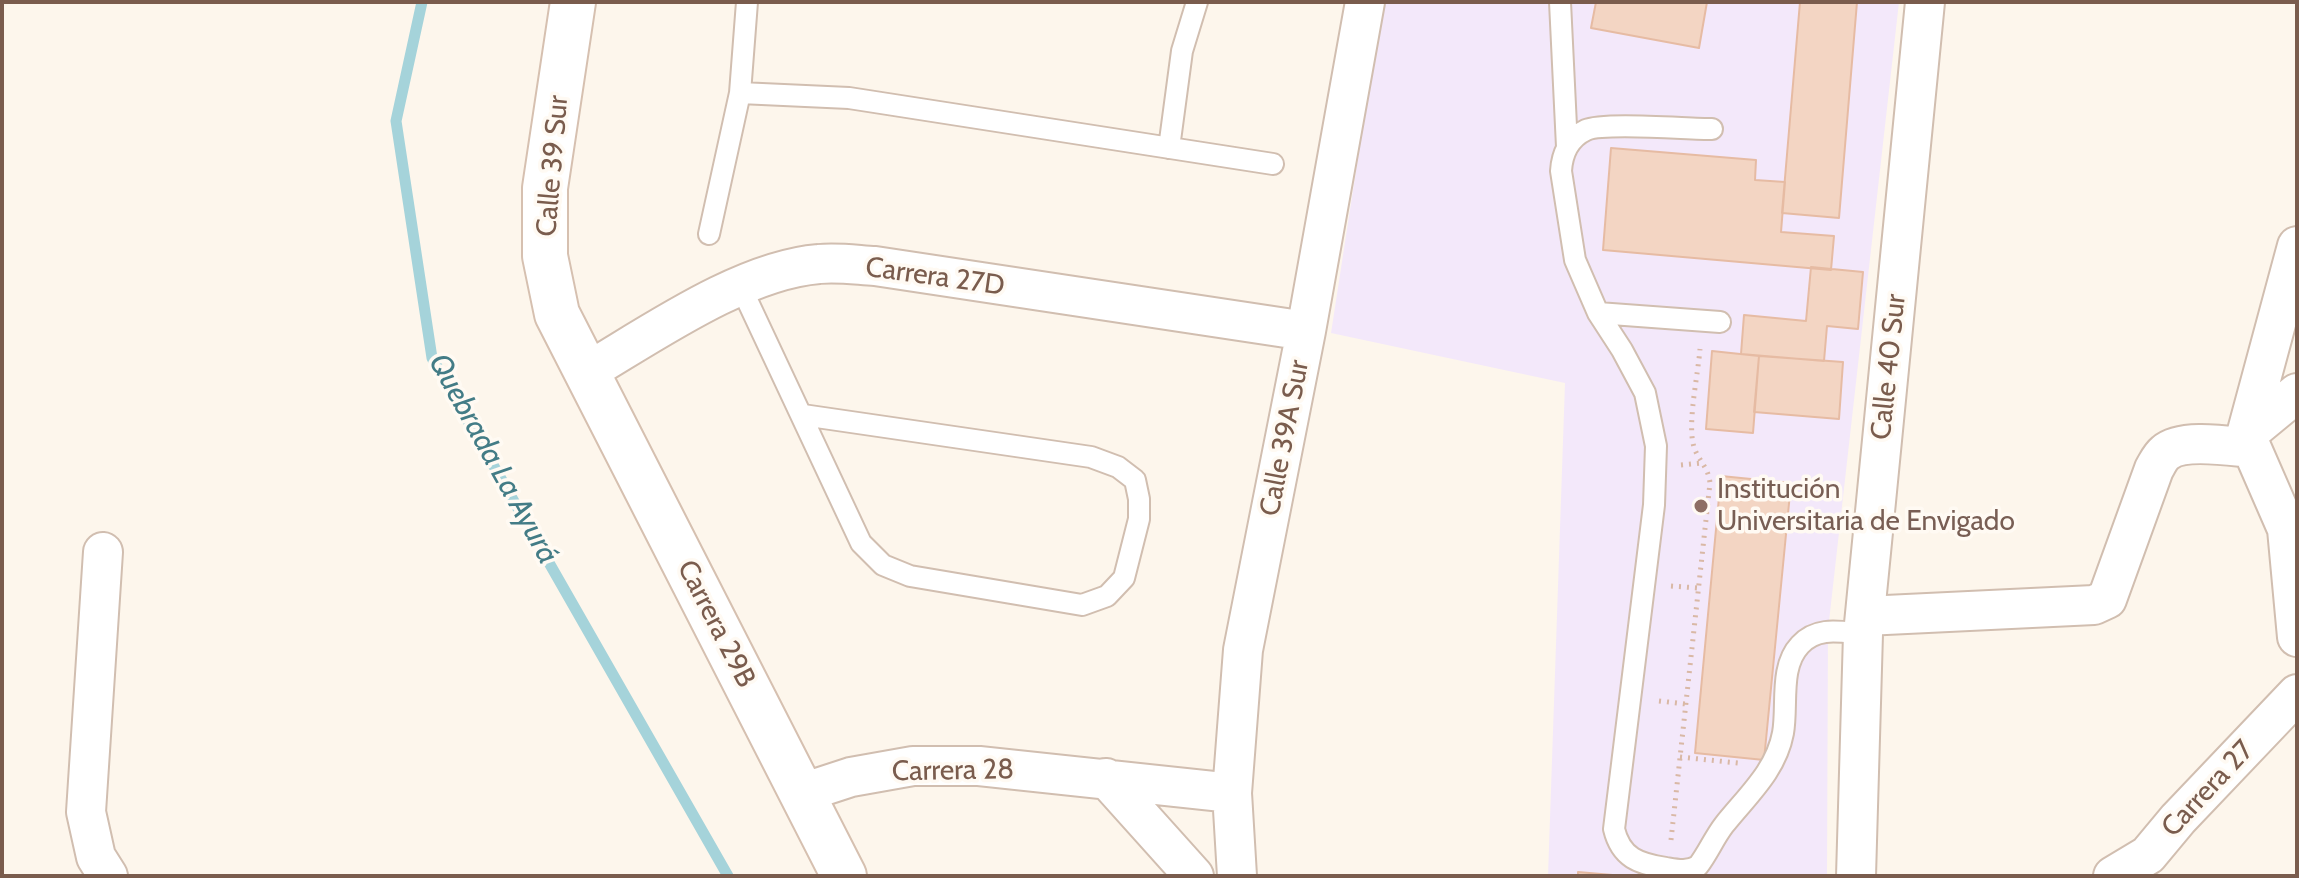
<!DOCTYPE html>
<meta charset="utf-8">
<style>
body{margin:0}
#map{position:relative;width:2299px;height:878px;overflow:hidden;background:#fdf6ec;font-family:Cabin,sans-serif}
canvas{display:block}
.frame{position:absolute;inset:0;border:4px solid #7a5c4d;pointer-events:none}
</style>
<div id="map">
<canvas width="2299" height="878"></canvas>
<div class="frame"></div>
</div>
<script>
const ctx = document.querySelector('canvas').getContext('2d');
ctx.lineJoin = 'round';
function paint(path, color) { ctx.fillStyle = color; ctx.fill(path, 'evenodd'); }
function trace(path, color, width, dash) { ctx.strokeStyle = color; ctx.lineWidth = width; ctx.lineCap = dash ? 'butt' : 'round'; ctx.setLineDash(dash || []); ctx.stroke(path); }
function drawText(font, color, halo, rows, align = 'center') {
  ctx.font = font + ' Cabin,sans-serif'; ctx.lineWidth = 7; ctx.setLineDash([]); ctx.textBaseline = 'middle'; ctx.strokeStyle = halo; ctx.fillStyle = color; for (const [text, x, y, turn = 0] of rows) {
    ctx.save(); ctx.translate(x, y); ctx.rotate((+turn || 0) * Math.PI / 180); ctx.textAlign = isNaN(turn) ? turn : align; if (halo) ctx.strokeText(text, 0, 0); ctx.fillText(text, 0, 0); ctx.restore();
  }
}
const education = new Path2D(`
 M1382,2H1899L1828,630L1827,876H1548L1565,383L1331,333Z`);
const stream = new Path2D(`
 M422,2L396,121L432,358L728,876`);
const building = new Path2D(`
 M1596,2H1707L1699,48L1591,28Z
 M1800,2H1857L1839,218L1782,213Z
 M1611,148L1756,160L1755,180L1785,182L1781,232L1834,236L1831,270L1603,250Z
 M1811,267L1863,272L1858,329L1827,326L1824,361L1741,354L1744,315L1806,321Z
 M1712,351L1759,356L1753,433L1706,429Z
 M1759,356L1843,362L1839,419L1754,412Z
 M1721,476L1791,483L1764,760L1695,753Z
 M1578,872L1624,876H1578Z`);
const path = new Path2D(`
 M1681,465L1703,463
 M1671,586L1698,588
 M1659,701L1686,704
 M1680,757L1738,763
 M1671,840L1710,483C1708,465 1696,459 1693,443C1688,420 1698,374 1700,349`);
const lane = new Path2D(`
 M1560,2L1567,147
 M740,93L849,98L1273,164
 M1712,129C1686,129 1604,122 1586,130C1569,138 1562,154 1561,171L1575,260L1598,313L1622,350L1645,393L1656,446L1654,505L1614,829C1621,858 1639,864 1666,868C1678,870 1687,872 1698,866C1708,853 1714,838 1724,825C1747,796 1776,771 1783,733C1788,706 1779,667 1800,645C1817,626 1841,632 1863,634
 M1169,148L1182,51L1197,2
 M709,234L740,93L747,2
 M740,285L861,543L883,565L910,576L1082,605L1107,596L1124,578L1139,519V499L1135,480L1118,467L1091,457L803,415
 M1598,313L1720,322`);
const street = new Path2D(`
 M2297,246L2246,435L2287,529L2297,637
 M587,372C653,333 743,270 819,264C837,262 857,265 875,266L1306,331
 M2246,435L2297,393
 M103,552L86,812L96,857L108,876
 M1865,616L2094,605L2107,599L2154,469C2157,464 2160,457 2165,453C2182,438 2229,446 2251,448
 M1106,778L1194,876
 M802,793L851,777L913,766H979L1232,793
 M1237,876L1232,793L1243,650L1306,331L1365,2
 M1856,876L1863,634L1925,2
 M2113,876L2148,855L2178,819L2297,694`);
const secondary = new Path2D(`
 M573,2L545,188V256L557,314L844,876`);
const markers = [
 [1701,506,8,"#8d6e63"]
];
const streetNames = [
 ["Calle 39 Sur",553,166,-85],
 ["Carrera 27D",935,277,8],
 ["Calle 40 Sur",1889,367,-84],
 ["Calle 39A Sur",1285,438,-79],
 ["Carrera 29B",716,624,63],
 ["Carrera 28",953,771,-1],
 ["Carrera 27",2208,789,-47]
];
const educationNames = [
 ["Institución",1717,490],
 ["Universitaria de Envigado",1717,522]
];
const waterNames = [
 ["Quebrada La Ayurá",493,459,61]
];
paint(education, '#f3e8fa');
trace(stream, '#a5d3da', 11);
paint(building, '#f3d5c3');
trace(building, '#e6bba3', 2);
trace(lane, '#d1beb0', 24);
trace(street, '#d1beb0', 42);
trace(secondary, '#d6c0b0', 48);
trace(path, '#d9b8a5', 5, [2, 6]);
trace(lane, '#fff', 20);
trace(street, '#fff', 38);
trace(secondary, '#fff', 44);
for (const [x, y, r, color] of markers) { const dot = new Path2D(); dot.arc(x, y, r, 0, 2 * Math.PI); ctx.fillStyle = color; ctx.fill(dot); trace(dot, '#fffaf3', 3); }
drawText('28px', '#7a5c4d', '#fffaf3', streetNames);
drawText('28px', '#785e54', '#fffaf3', educationNames, 'left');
drawText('italic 30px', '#437c86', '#fffaf3', waterNames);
</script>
